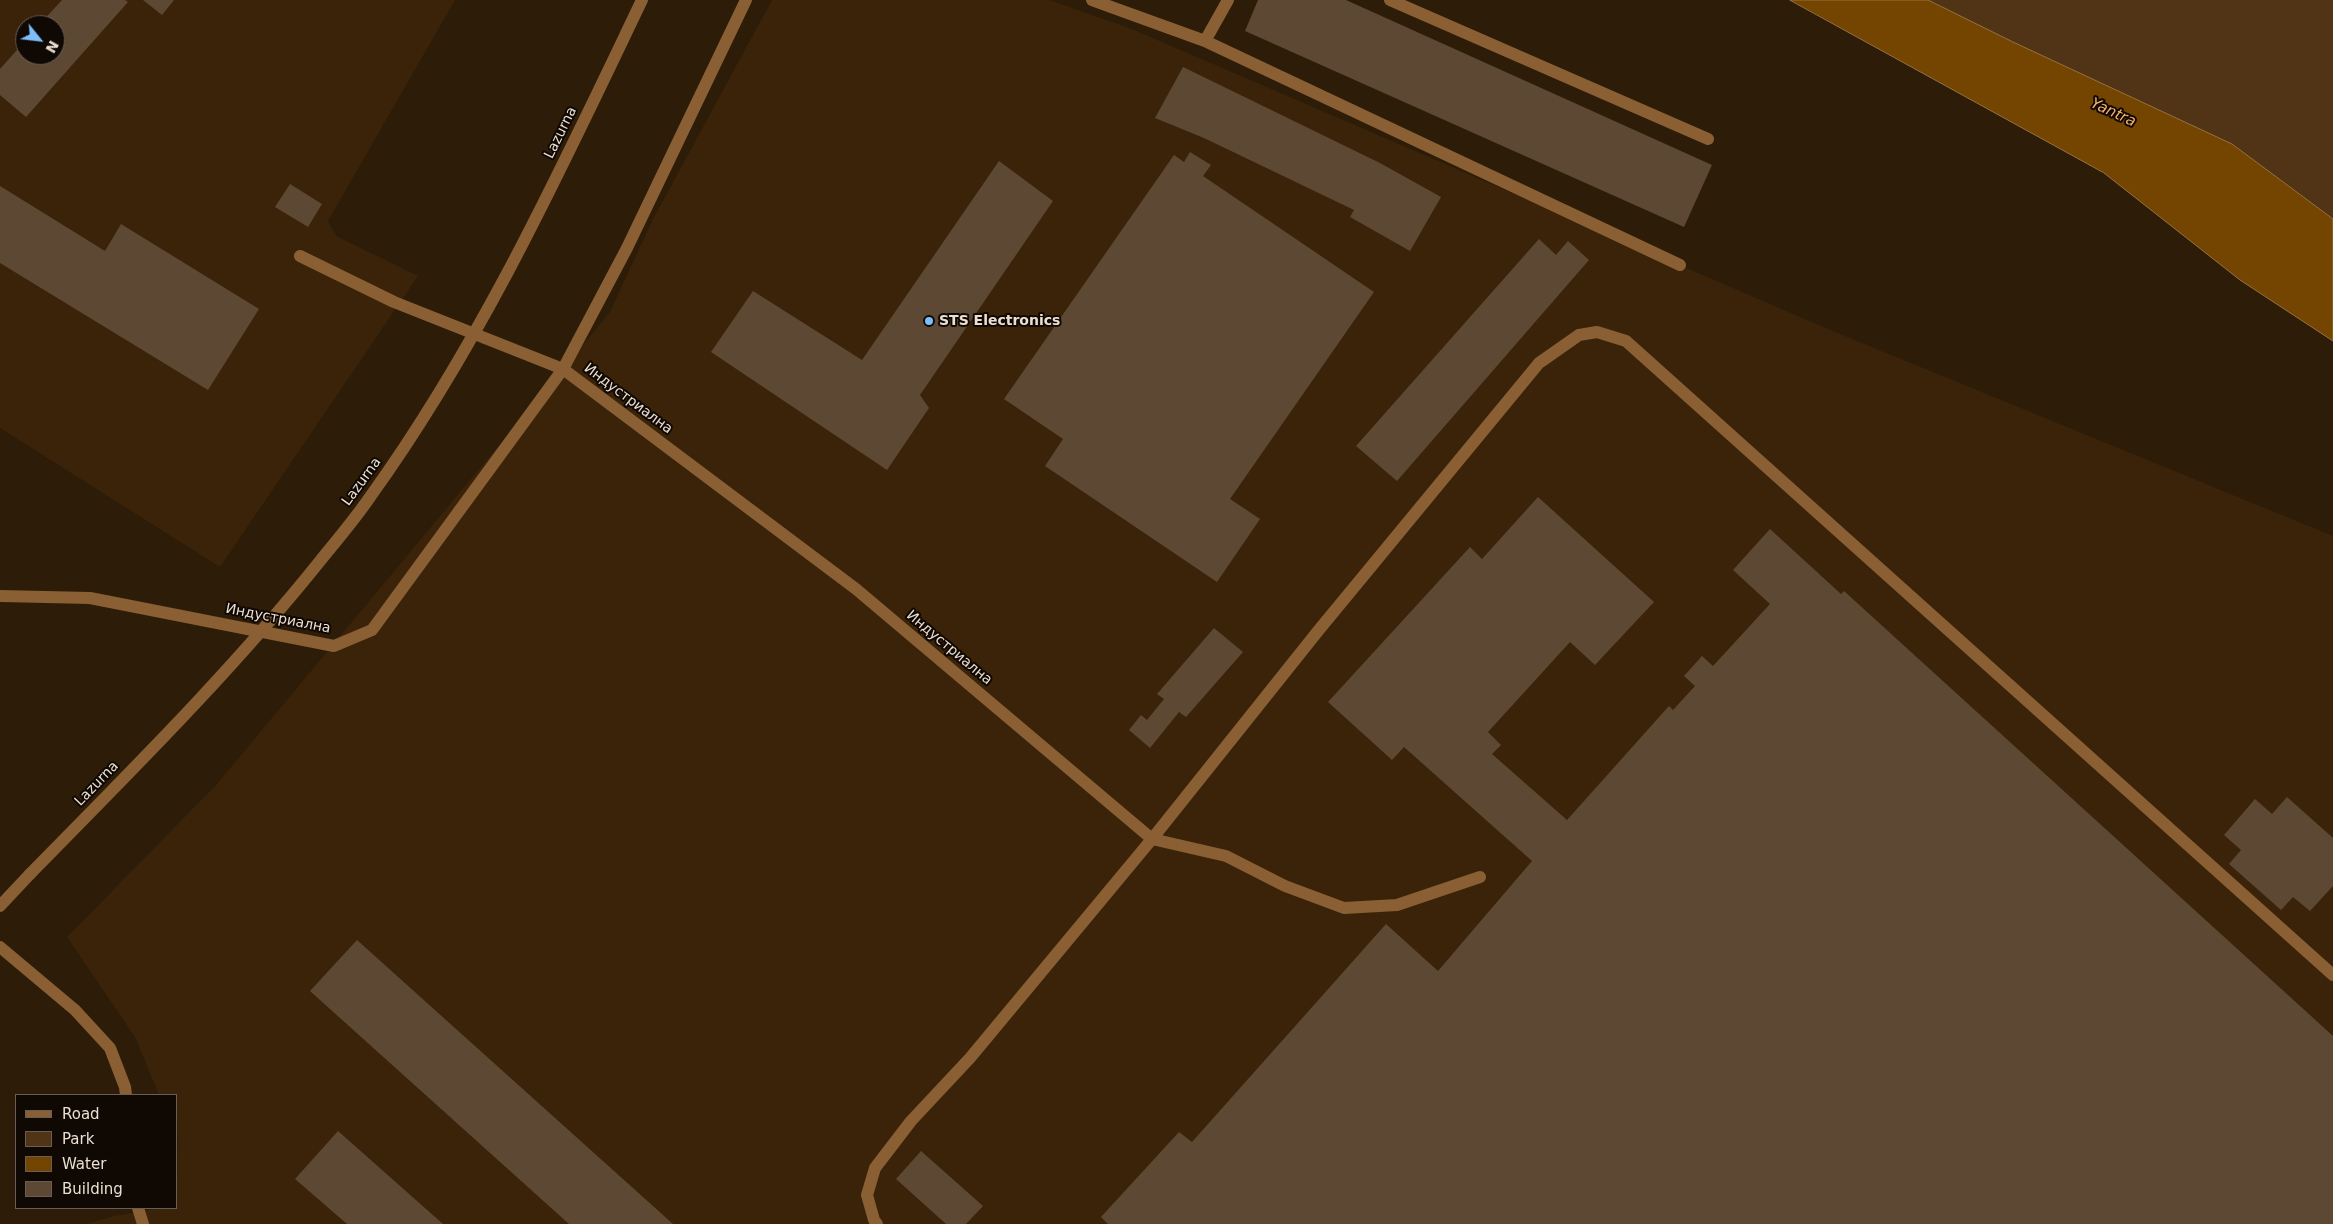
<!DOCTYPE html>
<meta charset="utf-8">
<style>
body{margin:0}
#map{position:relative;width:2333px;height:1224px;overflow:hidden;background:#2d1c08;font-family:"DejaVu Sans",sans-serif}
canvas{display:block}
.legend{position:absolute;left:15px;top:1094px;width:162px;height:115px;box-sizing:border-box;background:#100803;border:1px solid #685e56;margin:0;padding:6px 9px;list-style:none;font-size:15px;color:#ebdfd3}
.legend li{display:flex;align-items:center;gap:10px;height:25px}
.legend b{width:25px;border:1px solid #685e56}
.north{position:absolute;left:15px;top:15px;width:50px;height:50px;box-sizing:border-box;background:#100803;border:1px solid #685e56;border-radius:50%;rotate:119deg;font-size:14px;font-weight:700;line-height:20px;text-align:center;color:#ebdfd3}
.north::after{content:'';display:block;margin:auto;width:18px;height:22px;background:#7bbef8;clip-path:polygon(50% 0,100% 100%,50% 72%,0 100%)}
</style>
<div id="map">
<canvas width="2333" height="1224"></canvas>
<ul class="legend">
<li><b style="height:6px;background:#895f33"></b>Road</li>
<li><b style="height:14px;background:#513415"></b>Park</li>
<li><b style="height:14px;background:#744401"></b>Water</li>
<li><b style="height:14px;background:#5d4834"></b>Building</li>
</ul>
<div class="north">N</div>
</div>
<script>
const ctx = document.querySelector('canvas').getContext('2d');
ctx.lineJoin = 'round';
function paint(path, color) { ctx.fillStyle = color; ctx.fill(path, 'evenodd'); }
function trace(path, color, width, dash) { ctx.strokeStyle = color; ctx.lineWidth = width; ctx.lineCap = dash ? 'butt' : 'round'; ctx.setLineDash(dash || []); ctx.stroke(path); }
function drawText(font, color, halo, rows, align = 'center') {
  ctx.font = font + ' "DejaVu Sans",sans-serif'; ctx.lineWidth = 4; ctx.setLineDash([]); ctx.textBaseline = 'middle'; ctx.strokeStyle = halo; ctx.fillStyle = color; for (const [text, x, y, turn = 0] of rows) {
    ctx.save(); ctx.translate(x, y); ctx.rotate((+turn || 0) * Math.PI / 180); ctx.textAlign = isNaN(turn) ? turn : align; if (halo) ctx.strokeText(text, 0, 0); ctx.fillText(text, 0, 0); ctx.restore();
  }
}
const built = new Path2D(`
 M0,0H455L328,221L336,236L418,276L220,567L0,428ZM25,25H55V55H25Z
 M772,0H1049L1132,29L1828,329L2333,536V1224H87L114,1216L160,1208H176L178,1143L176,1095H159L135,1037L67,937L217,784L610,312L653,219Z`);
const green = new Path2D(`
 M1928,0H2333V219L2232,144L2013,42Z`);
const water = new Path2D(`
 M1790,0H1928L2013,42L2232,144L2333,219V341L2240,280L2104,173Z`);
const building = new Path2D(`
 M62,0H125L128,2L26,117L0,95V69L25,41V55H55V25H39Z
 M143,0H174L162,15Z
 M1258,0H1346L1712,165L1684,227L1245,31Z
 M1183,67L1380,163L1441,197L1410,251L1350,217L1354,210L1204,138L1155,118Z
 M1190,152L1211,165L1203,176L1374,292L1230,499L1260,519L1217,582L1045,466L1063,439L1004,399L1174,155L1184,162Z
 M999,161L1053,201L920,395L929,408L887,470L711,352L753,291L862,360Z
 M290,184L322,204L308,227L275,207Z
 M0,186L105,251L121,224L259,309L208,390L0,263Z
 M1539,239L1556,255L1568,241L1589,260L1397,481L1356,446Z
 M1538,497L1654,602L1595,665L1570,642L1488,732L1501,745L1492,754L1567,820L1669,706L1673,710L1695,686L1684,676L1702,656L1713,666L1770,604L1733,570L1770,529L1841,594L1844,591L2333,1036V1224H1108L1101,1217L1179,1132L1192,1142L1386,924L1438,971L1532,861L1404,747L1392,760L1328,702L1470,547L1482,559Z
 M1214,628L1243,652L1186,717L1179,712L1150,748L1129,730L1141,715L1147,720L1164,699L1157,694Z
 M2287,797L2333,838V886L2310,911L2293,897L2281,910L2229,864L2241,850L2224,835L2255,799L2272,814Z
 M357,940L673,1224H569L310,991Z
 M338,1131L443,1224H347L295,1179Z
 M921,1151L983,1206L966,1224H946L896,1179Z`);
const minor = new Path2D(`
 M1092,0L1205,41L1680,265
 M1390,0L1708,139
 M1205,41L1228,0
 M300,256L394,302L563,369L627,248L746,0
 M0,596L90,598L334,646L372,630L563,369L856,589L1152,839L1226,856L1285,886L1344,908L1397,905L1480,877
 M0,906L30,874
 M0,947L75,1010L110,1048L125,1087L126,1095
 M138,1208L143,1224
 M877,1224L874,1220L867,1195L875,1168L911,1121L970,1058L1152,839L1318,631L1539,363L1579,335L1597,332L1626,341L2333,975`);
const minorBridge = new Path2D(`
 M30,874C130,772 231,672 320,561C337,540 355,519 370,497C481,343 560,171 642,0`);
const markers = [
 [929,321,5,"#7bbef8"]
];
const streetNames = [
 ["Lazurna",561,133,-64],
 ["Индустриална",628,399,37],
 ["Lazurna",362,482,-54],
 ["Индустриална",278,619,11],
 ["Индустриална",949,648,40],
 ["Lazurna",97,784,-46]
];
const poiNames = [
 ["STS Electronics",939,321]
];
const waterNames = [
 ["Yantra",2113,113,25]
];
paint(built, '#3a2309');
paint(green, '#513415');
paint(water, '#744401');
trace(water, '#987240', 1);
paint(building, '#5d4834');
trace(minor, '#895f33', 12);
trace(minorBridge, '#895f33', 12);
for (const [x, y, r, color] of markers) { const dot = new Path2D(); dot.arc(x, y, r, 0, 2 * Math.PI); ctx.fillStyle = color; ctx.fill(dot); trace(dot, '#100803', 2); }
drawText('14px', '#ebdfd3', '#100803', streetNames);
drawText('bold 14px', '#ebdfd3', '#100803', poiNames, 'left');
drawText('italic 15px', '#f9b46c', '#100803', waterNames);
</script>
